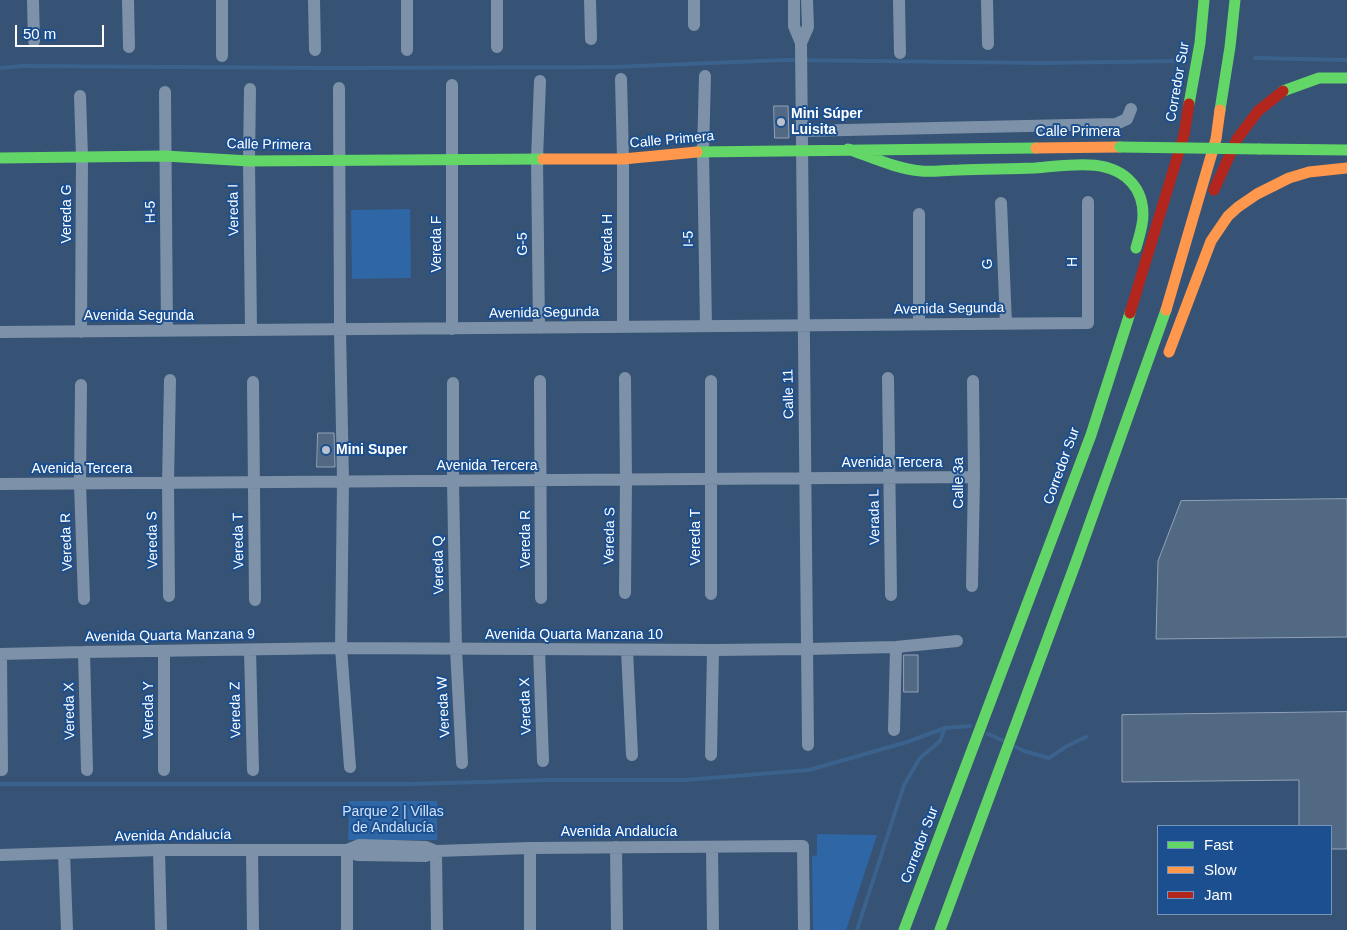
<!DOCTYPE html>
<meta charset="utf-8">
<style>
body{margin:0}
#map{position:relative;width:1347px;height:930px;overflow:hidden;background:#365274;font-family:Arial,sans-serif}
canvas{display:block}
.legend{position:absolute;left:1157px;top:825px;width:175px;height:90px;box-sizing:border-box;background:#1b4f8f;border:1px solid #7695bc;margin:0;padding:6px 9px;list-style:none;font-size:15px;color:#fff}
.legend li{display:flex;align-items:center;gap:10px;height:25px}
.legend b{width:25px;border:1px solid #7695bc}
.scale{position:absolute;left:15px;top:25px;width:89px;height:22px;box-sizing:border-box;border:2px solid #fff;border-top:0;padding-left:6px;font-size:15px;line-height:18px;white-space:nowrap;color:#fff;-webkit-text-stroke:4px #1b4f8f;paint-order:stroke}
</style>
<div id="map">
<canvas width="1347" height="930"></canvas>
<ul class="legend">
<li><b style="height:6px;background:#63d668"></b>Fast</li>
<li><b style="height:6px;background:#ff974d"></b>Slow</li>
<li><b style="height:6px;background:#b3261e"></b>Jam</li>
</ul>
<div class="scale">50 m</div>
</div>
<script>
const ctx = document.querySelector('canvas').getContext('2d');
ctx.lineJoin = 'round';
function paint(path, color) { ctx.fillStyle = color; ctx.fill(path, 'evenodd'); }
function trace(path, color, width, dash) { ctx.strokeStyle = color; ctx.lineWidth = width; ctx.lineCap = dash ? 'butt' : 'round'; ctx.setLineDash(dash || []); ctx.stroke(path); }
function drawText(font, color, halo, rows, align = 'center') {
  ctx.font = font + ' Arial,sans-serif'; ctx.lineWidth = 4; ctx.setLineDash([]); ctx.textBaseline = 'middle'; ctx.strokeStyle = halo; ctx.fillStyle = color; for (const [text, x, y, turn = 0] of rows) {
    ctx.save(); ctx.translate(x, y); ctx.rotate((+turn || 0) * Math.PI / 180); ctx.textAlign = isNaN(turn) ? turn : align; if (halo) ctx.strokeText(text, 0, 0); ctx.fillText(text, 0, 0); ctx.restore();
  }
}
const green = new Path2D(`
 M410,209L411,278L352,279L351,210Z
 M349,801H437V840H348Z
 M817,834L877,835L846,930H813L812,856L817,855Z`);
const stream = new Path2D(`
 M1255,58L1347,60
 M0,68L24,66L331,68L613,67L785,60L1044,63L1179,61
 M988,734L1002,740
 M1016,747L1024,751L1049,758L1067,746L1086,737
 M0,784H412L550,780H685L809,770L907,742L945,728L970,726
 M857,930L904,785L920,758L940,741L945,728`);
const building = new Path2D(`
 M774,106H788L789,138H775Z
 M318,433H334L335,467H317Z
 M1347,499V637L1156,639L1158,561L1181,501Z
 M904,655H918V692H904Z
 M1347,712V849H1331V826H1299V780L1122,782V715Z`);
const street = new Path2D(`
 M33,0L34,41
 M128,0L129,47
 M314,0L315,50
 M497,0V47
 M590,0L591,39
 M694,0V25
 M794,0V26L801,43L808,745
 M899,0L900,53
 M987,0L988,44
 M801,43L808,27L807,0
 M407,50V0
 M222,56V0
 M705,76L703,151L706,326
 M621,79L623,159V327
 M339,88L340,330L343,481L341,648L350,767
 M250,89L249,161L251,330
 M165,92L167,331
 M80,96L82,157L81,332
 M801,131L1116,124L1127,119L1131,109
 M1001,203L1006,324
 M919,214V324
 M539,328L537,159L540,81
 M452,329V85
 M0,332L1088,323V202
 M888,378L891,595
 M540,381L541,598
 M711,381V594
 M253,382L255,600
 M453,383V481L456,649L462,763
 M81,385L80,484L84,599
 M0,484L974,477
 M972,586L974,477L973,381
 M625,593L626,480L625,378
 M169,596L168,483L170,380
 M539,649L543,761
 M250,650L253,770
 M627,650L632,755
 M164,651V770
 M84,652L87,770
 M0,654L84,652L341,648L713,650L807,649L896,647L957,641
 M1,654L2,770
 M894,730L896,647
 M711,755L713,650
 M616,847L617,930
 M712,847L713,930
 M530,848V930
 M159,850L161,930
 M252,850L253,930
 M347,850L357,855L426,856L436,851L530,848L803,846L804,930
 M436,851L437,930
 M64,853L67,930
 M0,855L159,850H347L359,845L426,847L436,851
 M347,930V850`);
const fast = new Path2D(`
 M1283,91L1319,78H1347
 M1189,104L1200,43L1204,0
 M1220,110L1230,47L1235,0
 M848,149C871,157 897,169 921,171C933,172 946,170 959,170C984,169 1010,169 1035,168C1066,166 1109,156 1132,183C1140,192 1143,203 1143,215C1143,226 1139,237 1136,248
 M1259,149L1347,150
 M697,152L1036,148
 M0,158L165,156L249,161L543,159
 M904,930L1091,435L1130,313
 M940,930L1076,562L1166,310`);
const slow = new Path2D(`
 M1036,148L1120,147
 M543,159H623L697,152
 M1166,310L1216,139L1220,110
 M1169,352L1211,241L1228,216L1238,207L1257,194L1289,178L1309,172L1347,168`);
const jam = new Path2D(`
 M1214,190L1237,139L1258,111L1283,91
 M1130,313L1184,135L1189,104`);
const fastBridge = new Path2D(`
 M1120,147L1259,149`);
const markers = [
 [781,122,5,"#b9c2ce"],
 [326,450,5,"#b9c2ce"]
];
const streetNames = [
 ["Corredor Sur",1178,82,-80],
 ["Calle Primera",1078,132],
 ["Calle Primera",672,140,-5],
 ["Calle Primera",269,145,1],
 ["Vereda I",234,210,-91],
 ["H-5",151,212,-91],
 ["Vereda G",67,214,-90],
 ["I-5",689,239,-91],
 ["Vereda H",608,243,-90],
 ["Vereda F",437,244,-90],
 ["G-5",523,244,-91],
 ["H",1073,262,-90],
 ["G",988,264,-92],
 ["Avenida Segunda",949,309,-1],
 ["Avenida Segunda",544,313,-1],
 ["Avenida Segunda",139,316],
 ["Calle 11",789,394,-91],
 ["Avenida Tercera",892,463],
 ["Avenida Tercera",487,466],
 ["Corredor Sur",1062,466,-70],
 ["Avenida Tercera",82,469],
 ["Calle 3a",959,483,-90],
 ["Verada L",875,517,-91],
 ["Vereda S",610,536,-89],
 ["Vereda T",696,537,-90],
 ["Vereda R",526,539,-90],
 ["Vereda S",153,540,-91],
 ["Vereda T",239,541,-91],
 ["Vereda R",67,542,-92],
 ["Vereda Q",439,565,-91],
 ["Avenida Quarta Manzana 10",574,635],
 ["Avenida Quarta Manzana 9",170,636,-1],
 ["Vereda X",526,706,-92],
 ["Vereda W",444,707,-93],
 ["Vereda Y",149,710,-90],
 ["Vereda Z",236,710,-91],
 ["Vereda X",70,711,-91],
 ["Avenida Andalucía",619,832],
 ["Avenida Andalucía",173,836,-1],
 ["Corredor Sur",920,845,-69]
];
const poiNames = [
 ["Mini Súper",791,114],
 ["Luisita",791,130],
 ["Mini Super",336,450]
];
const parkNames = [
 ["Parque 2 | Villas",393,812],
 ["de Andalucía",393,828]
];
paint(green, '#2f66a5');
trace(stream, '#3b618d', 4);
paint(building, '#526984');
trace(building, '#92a2b6', 1);
trace(street, '#7d92a8', 12);
trace(fast, '#63d668', 11);
trace(slow, '#ff974d', 11);
trace(jam, '#b3261e', 11);
trace(fastBridge, '#63d668', 11);
for (const [x, y, r, color] of markers) { const dot = new Path2D(); dot.arc(x, y, r, 0, 2 * Math.PI); ctx.fillStyle = color; ctx.fill(dot); trace(dot, '#1b4f8f', 2); }
drawText('14px', '#fff', '#1b4f8f', streetNames);
drawText('bold 14px', '#fff', '#1b4f8f', poiNames, 'left');
drawText('14px', '#cfe3fa', '#1b4f8f', parkNames);
</script>
